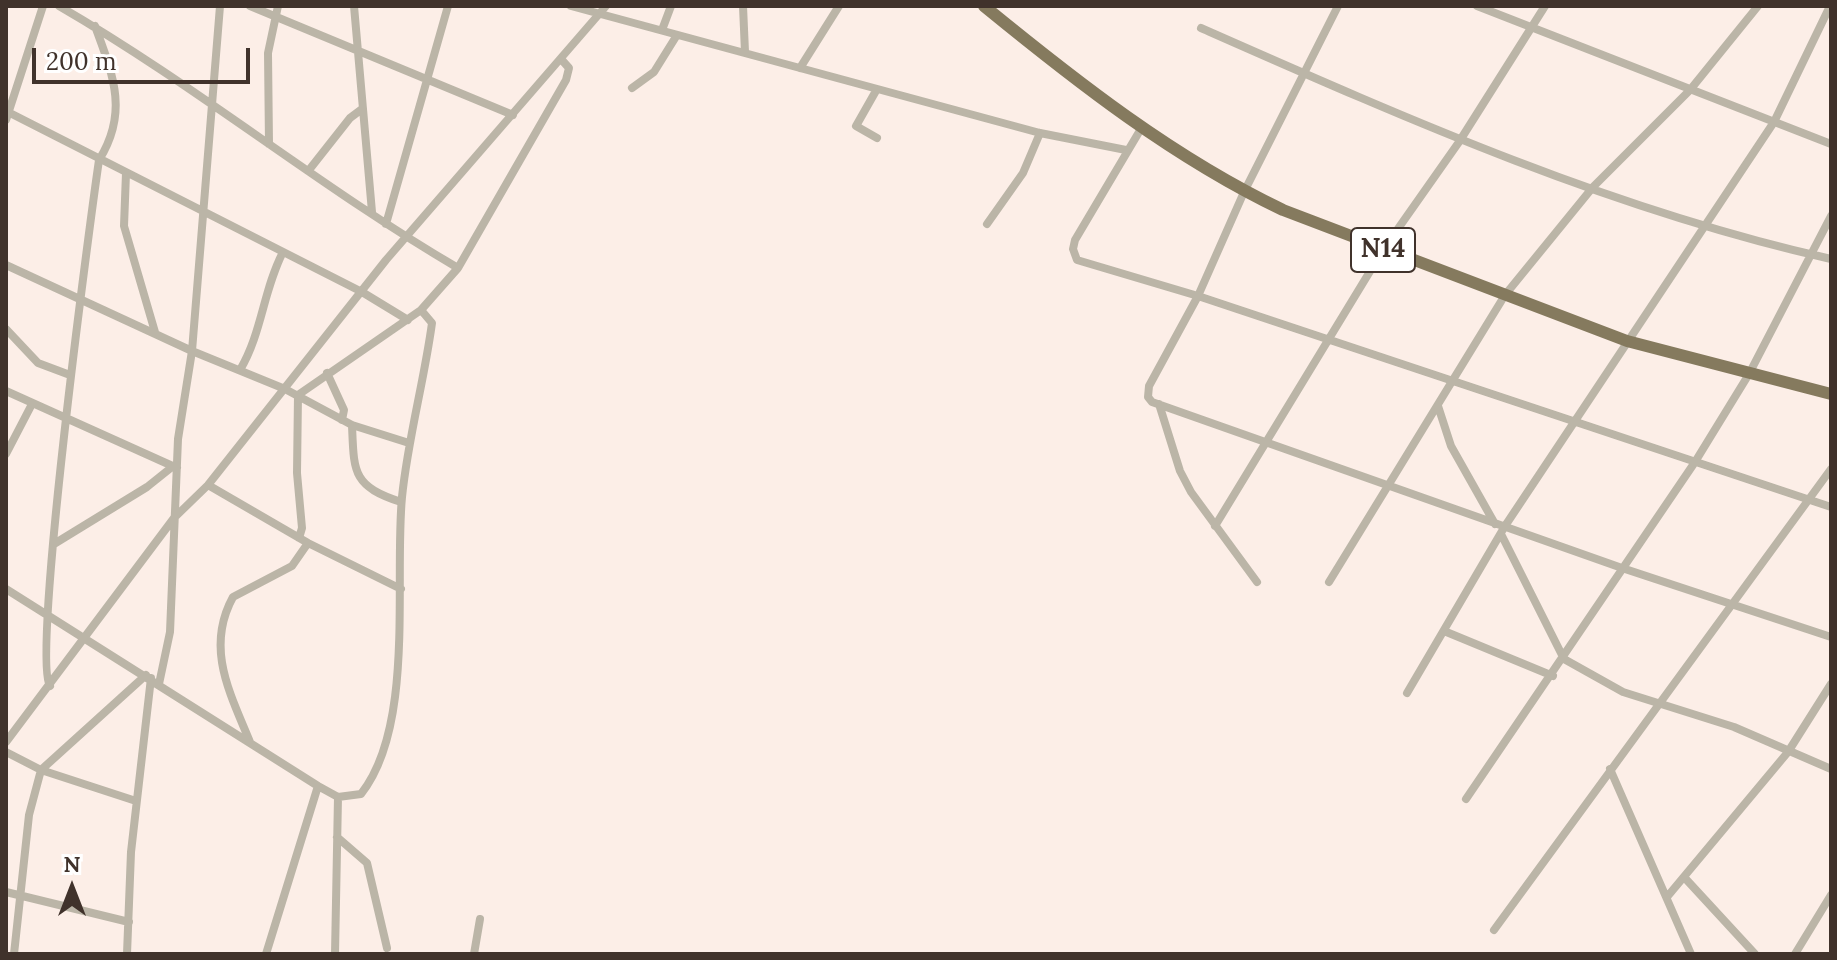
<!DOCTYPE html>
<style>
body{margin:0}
#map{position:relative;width:1837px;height:960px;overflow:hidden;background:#fceee7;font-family:Lora,serif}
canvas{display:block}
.frame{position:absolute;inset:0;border:8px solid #40322b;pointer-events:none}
.north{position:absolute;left:32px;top:848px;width:80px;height:80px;-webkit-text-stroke:6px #fff;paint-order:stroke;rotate:0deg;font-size:22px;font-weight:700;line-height:32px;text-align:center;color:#40322b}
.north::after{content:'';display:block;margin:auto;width:28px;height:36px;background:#40322b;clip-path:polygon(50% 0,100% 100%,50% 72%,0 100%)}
.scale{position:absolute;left:32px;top:48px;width:218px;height:36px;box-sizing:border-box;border:4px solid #40322b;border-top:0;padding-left:10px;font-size:24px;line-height:28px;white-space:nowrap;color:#40322b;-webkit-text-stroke:6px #fff;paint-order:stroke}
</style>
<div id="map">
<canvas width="1837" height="960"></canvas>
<div class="frame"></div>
<div class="north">N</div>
<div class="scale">200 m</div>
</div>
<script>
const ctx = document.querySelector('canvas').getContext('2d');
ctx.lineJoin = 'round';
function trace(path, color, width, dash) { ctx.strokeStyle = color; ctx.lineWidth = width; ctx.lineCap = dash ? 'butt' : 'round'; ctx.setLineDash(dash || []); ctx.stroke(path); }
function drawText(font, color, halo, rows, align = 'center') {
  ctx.font = font + ' Lora,serif'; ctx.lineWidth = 8; ctx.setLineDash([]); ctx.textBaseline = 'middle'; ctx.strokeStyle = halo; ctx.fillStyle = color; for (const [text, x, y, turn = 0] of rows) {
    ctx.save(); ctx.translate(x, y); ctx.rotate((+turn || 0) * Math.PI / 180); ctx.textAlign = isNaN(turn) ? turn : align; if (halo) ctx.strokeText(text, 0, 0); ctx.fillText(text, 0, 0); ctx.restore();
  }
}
const minor = new Path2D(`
 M59,6C197,86 321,188 458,268
 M250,6L513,115
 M354,6L372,212
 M571,6L1040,133L1126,150
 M743,6L745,52
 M1338,6L1244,192L1198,296L1149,386L1148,397L1152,402L1622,568L1831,637
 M1477,6L1831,144
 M1201,28C1405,118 1612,210 1831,259
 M662,30L671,6
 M800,68L839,6
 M632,88L654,72L677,35
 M877,89L856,126L877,138
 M6,111L362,292L408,320
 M6,120L43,6
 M1142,127L1075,240L1073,249L1077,260L1198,296L1831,507
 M269,144L268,53L278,6
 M309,170L350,118L362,109
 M126,173L124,226L155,332
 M386,224L448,6
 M987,224L1023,173L1040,133
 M6,265L192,351L285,389L352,425L409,443
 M6,329L38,363L70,375
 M240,370C262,333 263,291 283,252
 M327,373L344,410L342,420
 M6,391L177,468
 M1159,404L1180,471L1191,492L1257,582
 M1438,406L1451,446L1495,524
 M352,425C354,472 352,486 401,502
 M6,454L32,404
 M208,485L308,543L401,589
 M1215,526L1383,250L1459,142L1545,6
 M1501,534L1564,659L1623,692L1734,727L1831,769
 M299,538L302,528L297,473L298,395L421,310L458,268L566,80L569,68L561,59
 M54,544L147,487L172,467
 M1329,582L1505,295L1593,187L1690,90L1758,6
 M6,589L318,786L338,797L361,794C415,726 394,581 402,497C408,438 424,382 432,323L421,310
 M1444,631L1553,676
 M159,684L170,632L178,439L192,351L220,6
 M50,686C31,660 90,222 99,160C129,112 113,75 95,26
 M1407,693L1505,526L1774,122L1830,6
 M6,742L174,518L208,485L386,260L606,6
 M250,742C230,693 205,648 233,597L292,566L308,543
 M6,752L41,770L136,801
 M1610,769L1691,954
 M1466,799L1695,462L1749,374L1831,216
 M337,837L367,863L387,948
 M1684,877L1755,954
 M6,892L129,922
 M1667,897L1788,752L1831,684
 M1494,930L1831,469
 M14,954L29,815L41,770L146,675
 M127,954L131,852L151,678
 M266,954L318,786
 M335,954L338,797
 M474,954L480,919
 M1795,954L1831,895`);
const trunk = new Path2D(`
 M984,6C1077,82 1174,158 1283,210L1627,341L1831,394`);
const shields = [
 [1383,250,64]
];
const shieldNames = [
 ["N14",1383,250]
];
trace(minor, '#bbb5a7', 8);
trace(trunk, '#857a5e', 12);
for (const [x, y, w] of shields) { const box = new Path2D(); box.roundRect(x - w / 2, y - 22, w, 44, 6); ctx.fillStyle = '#fff'; ctx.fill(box); trace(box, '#40322b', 2); }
drawText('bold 26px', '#40322b', null, shieldNames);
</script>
